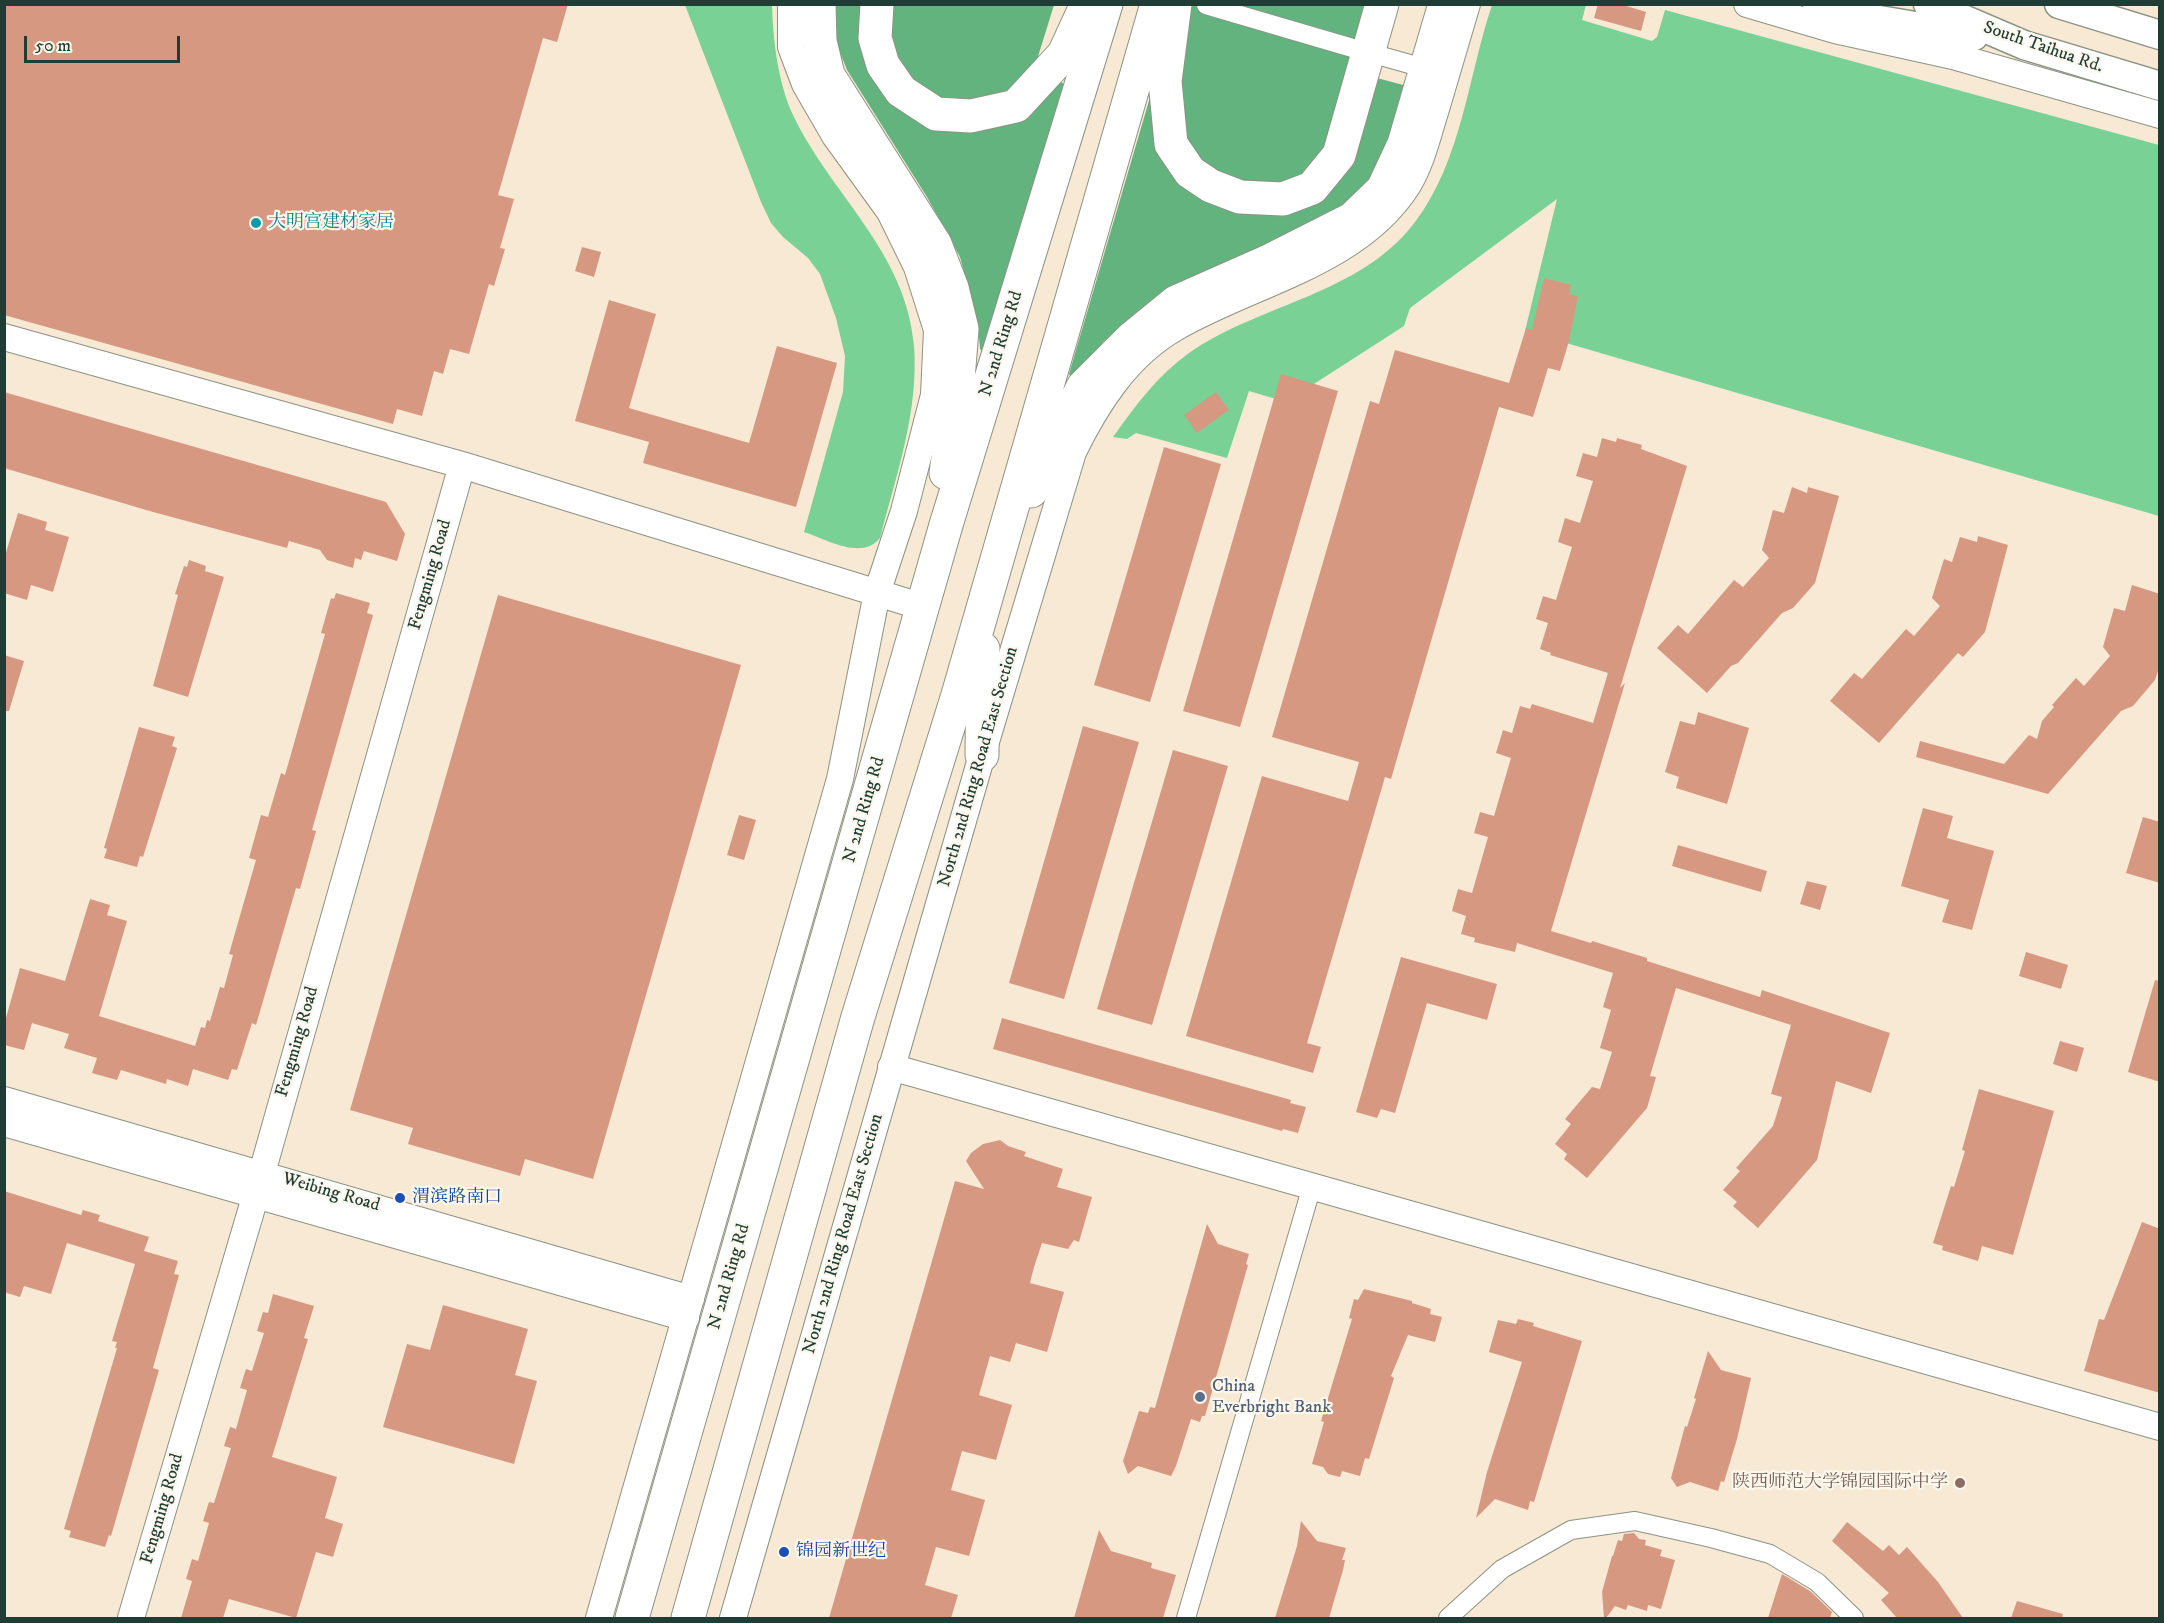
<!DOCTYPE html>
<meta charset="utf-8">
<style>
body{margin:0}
#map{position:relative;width:2164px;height:1623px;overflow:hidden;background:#f7e9d4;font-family:"IM FELL DW Pica",serif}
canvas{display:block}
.frame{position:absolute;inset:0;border:6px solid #1f3d34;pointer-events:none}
.scale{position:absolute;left:24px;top:36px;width:156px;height:27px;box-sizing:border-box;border:3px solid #1f3d34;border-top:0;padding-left:8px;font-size:18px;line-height:21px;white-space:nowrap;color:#1f3d34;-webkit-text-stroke:4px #fbf7ec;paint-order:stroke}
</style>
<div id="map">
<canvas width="2164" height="1623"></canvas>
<div class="frame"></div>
<div class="scale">50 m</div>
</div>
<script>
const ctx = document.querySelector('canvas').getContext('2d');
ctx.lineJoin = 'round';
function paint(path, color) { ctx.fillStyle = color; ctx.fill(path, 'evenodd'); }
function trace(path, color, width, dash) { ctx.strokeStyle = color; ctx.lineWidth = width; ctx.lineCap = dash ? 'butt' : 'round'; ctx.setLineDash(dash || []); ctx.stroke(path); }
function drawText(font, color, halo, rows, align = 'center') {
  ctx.font = font + ' "IM FELL DW Pica","Noto Serif SC",serif'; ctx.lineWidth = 4.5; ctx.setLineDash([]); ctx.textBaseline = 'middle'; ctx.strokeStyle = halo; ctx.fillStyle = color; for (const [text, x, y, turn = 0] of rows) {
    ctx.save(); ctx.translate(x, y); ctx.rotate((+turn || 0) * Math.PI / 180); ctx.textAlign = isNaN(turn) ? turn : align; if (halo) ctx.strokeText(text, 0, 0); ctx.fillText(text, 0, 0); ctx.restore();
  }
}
const green = new Path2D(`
 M685,5H772C773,40 778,83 793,115C831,195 906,251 914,346C919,411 896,476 880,538C862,561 826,539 804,532L843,392L845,356L836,318L820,274L808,258L783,237L771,223L761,202Z
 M1492,5H1586L1582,20L1652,41L1657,37L1665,10L2159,145V516L1525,331L1557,199L1410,308L1404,326L1286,402L1249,391L1227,458L1136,433L1127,439L1113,437C1135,406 1158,375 1189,353C1261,303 1360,295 1415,222C1462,160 1468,76 1492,5Z`);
const forest = new Path2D(`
 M834,4L1054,5L1036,63L1065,85L985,353L980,349L978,325L960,257L927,197L847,70L837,45Z
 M1177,5H1399L1377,78L1407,86L1380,165L1364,187L1344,208L1125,324L1104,341L1080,371L1071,378L1069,374Z`);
const building = new Path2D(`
 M4,4H568L557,42L543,38L498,195L514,199L500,248L505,249L494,286L489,284L469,354L450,349L443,374L434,371L422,416L397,409L393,424L4,315Z
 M1598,4H1620L1646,12L1641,31L1594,18Z
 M582,247L601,252L594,277L575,271Z
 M1544,278L1571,285L1569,294L1578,296L1569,341L1560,371L1548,368L1533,417L1499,407L1391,779L1385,777L1307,1043L1321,1047L1313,1073L1186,1036L1262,776L1348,801L1359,762L1272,737L1370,401L1379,404L1395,350L1509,383L1526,328L1532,330Z
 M609,300L656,314L629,408L749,443L777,346L837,363L796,507L643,463L649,442L575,421Z
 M1281,374L1338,391L1240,727L1183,711Z
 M4,392L386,502L405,534L397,561L364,551L361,560L355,558L353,568L327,560L320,550L289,541L287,548L153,512L4,468Z
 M1216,392L1229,410L1197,433L1184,415Z
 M1602,438L1616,442L1617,438L1642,445L1641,449L1687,466L1620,688L1625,683L1551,931L1591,943L1592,941L1647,958V961L1760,997L1762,990L1890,1033L1871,1093L1836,1081L1817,1160L1758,1228L1733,1206L1737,1202L1723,1190L1740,1171L1736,1168L1773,1126L1782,1097L1771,1094L1791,1025L1676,988L1650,1076L1656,1077L1647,1108L1587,1178L1564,1159L1567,1154L1555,1144L1571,1124L1565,1119L1592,1087L1600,1089L1612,1052L1600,1048L1611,1010L1603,1007L1613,973L1517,943L1515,952L1474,942L1475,938L1461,934L1466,916L1452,911L1458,889L1472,893L1488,837L1474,833L1480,812L1494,816L1511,758L1496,753L1503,730L1512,733L1520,706L1530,709L1532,704L1593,723L1608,673L1550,655L1551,653L1540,649L1548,623L1536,619L1543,596L1556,600L1572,547L1558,542L1565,518L1580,523L1593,481L1576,476L1583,453L1597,457Z
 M1164,447L1221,464L1150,702L1094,685Z
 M1792,487L1807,493L1808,487L1839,496L1815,583L1793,608L1782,613L1738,663L1731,666L1707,693L1657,648L1678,625L1688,634L1734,580L1743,587L1769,558L1762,550L1773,510L1784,513Z
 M18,513L47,522L45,530L69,537L53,592L31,585L27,600L4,593V559Z
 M1978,536L2008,545L1985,632L1963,657L1958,653L1879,743L1830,701L1854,673L1862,679L1906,629L1914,636L1940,606L1932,598L1944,559L1952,562L1960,537L1977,542Z
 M189,560L206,566L205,571L224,577L188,697L153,686L178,595L175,594L184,566L187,567Z
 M2132,585L2160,594V665L2155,680L2133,706L2121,711L2048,794L1916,757L1920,741L2004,764L2029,735L2037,739L2042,721L2054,707L2052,705L2076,678L2084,686L2110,656L2103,647L2114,608L2125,611Z
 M336,593L370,603L367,613L373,615L312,830L316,831L300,889L296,888L256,1025L252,1023L237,1070L232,1069L228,1080L193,1069L188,1086L167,1079L166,1084L121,1070L117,1080L92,1073L97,1058L64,1048L69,1034L32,1023L24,1050L4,1045V1025L20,968L65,981L90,899L110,905L107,915L127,921L99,1016L195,1046L201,1027L205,1028L207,1020L210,1021L220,987L224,988L233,955L229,954L256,860L249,858L261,815L268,817L281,773L285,775L325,634L321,633L331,598L334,599Z
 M498,595L741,665L593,1179L525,1159L520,1176L408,1144L413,1128L350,1110Z
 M4,655L24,661L9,711H4Z
 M1698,712L1749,728L1727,804L1676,788L1679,777L1665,772L1680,721L1695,725Z
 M1083,726L1139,742L1064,999L1009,983Z
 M139,727L175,737L172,746L177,748L143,857L140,856L137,867L104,858L107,849L104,848Z
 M1173,750L1228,766L1152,1025L1097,1009Z
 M1923,808L1953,816L1947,838L1994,851L1972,930L1942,922L1949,900L1901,886Z
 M739,815L756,820L744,860L727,855Z
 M2143,817L2160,822V883L2126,873Z
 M1678,845L1767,871L1761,892L1672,866Z
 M1807,881L1827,886L1820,910L1800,904Z
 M2026,952L2068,965L2061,989L2019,976Z
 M1401,957L1497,984L1487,1020L1427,1003L1395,1113L1381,1109L1377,1118L1356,1112Z
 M2155,980L2160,981V1082L2128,1072Z
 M1002,1018L1291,1100L1290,1103L1306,1107L1298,1133L1283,1129L1282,1131L993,1049Z
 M2060,1041L2084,1048L2077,1072L2053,1064Z
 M1979,1089L2054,1111L2013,1255L1982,1246L1978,1261L1942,1250L1943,1246L1933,1243L1951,1186L1954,1187L1965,1151L1962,1150Z
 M1000,1140L1008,1146L1026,1152L1024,1156L1063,1169L1057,1187L1092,1197L1079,1242L1074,1240L1068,1249L1042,1243L1034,1267L1030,1283L1064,1292L1047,1352L1016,1343L1010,1362L990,1356L979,1395L1012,1405L996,1460L962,1451L951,1490L985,1500L969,1556L936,1547L925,1585L958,1595L951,1618H829L955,1181L984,1189L966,1161L971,1153L983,1144Z
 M4,1191L81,1215L83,1210L100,1215L98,1221L149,1237L144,1251L178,1261L174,1274L179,1275L153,1368L159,1370L111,1536L109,1535L105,1547L69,1537L71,1531L64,1529L117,1348H115L117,1342L112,1341L135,1264L67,1243L51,1294L24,1286L20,1297L4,1292Z
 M2142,1222L2160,1229V1393L2084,1371L2099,1319L2104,1320Z
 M1207,1224L1218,1244L1249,1254L1246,1264L1248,1265L1205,1416H1202L1200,1422L1191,1419L1176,1466L1171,1476L1138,1466L1128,1474L1123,1461L1139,1411L1148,1413L1150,1407L1155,1408Z
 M1364,1289L1412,1301V1303L1431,1309L1430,1314L1442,1317L1435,1342L1408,1335L1391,1376L1394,1378L1369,1459L1365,1458L1360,1476L1342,1471L1340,1477L1328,1474L1323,1467L1312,1464L1324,1422L1321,1421L1352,1319L1349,1318L1354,1299L1358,1300Z
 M273,1294L314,1306L304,1338L308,1339L272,1457L337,1477L325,1518L343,1524L333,1557L316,1552L296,1618L229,1599L223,1618H181L192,1581L186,1579L192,1559L198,1561L209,1523L203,1521L209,1502L214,1503L231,1448L224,1446L230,1427L236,1429L247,1390L240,1388L246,1369L252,1371L264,1333L257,1331L263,1312L268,1313Z
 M443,1305L528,1329L515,1375L537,1381L514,1464L383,1427L407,1344L430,1350Z
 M1518,1319L1534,1323L1533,1326L1582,1341L1534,1502L1530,1501L1528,1510L1495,1499L1476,1518L1487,1472L1522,1362L1489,1352L1498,1320L1516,1324Z
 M1708,1351L1721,1370L1751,1378L1737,1439L1724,1482L1721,1481L1718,1491L1690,1482L1677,1487L1671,1478L1685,1426L1687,1427L1696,1399L1694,1398Z
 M1301,1521L1317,1541L1346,1548L1342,1560H1345L1343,1570L1329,1618H1275L1297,1546Z
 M1847,1522L1883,1551L1889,1545L1899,1555L1907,1547L1938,1582L1963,1618H1897L1881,1600L1889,1593L1832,1541Z
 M1099,1530L1111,1551L1152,1563L1151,1568L1176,1575L1163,1618H1074Z
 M1634,1533L1639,1539L1646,1540L1645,1545L1662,1550L1660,1556L1675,1560L1661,1609L1648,1605L1647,1611L1628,1605L1626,1610L1615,1606L1606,1618H1604L1602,1592L1612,1556H1613L1618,1540L1622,1541L1624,1534Z
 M1782,1574L1810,1591L1832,1612L1830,1618H1768Z
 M2017,1601L2063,1614L2062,1618H2011Z`);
const street = new Path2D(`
 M1206,5L1356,49
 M1381,56L1413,65
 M1186,1618L1312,1186
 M1448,1618L1502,1569L1571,1530L1635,1521L1711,1538L1770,1554L1817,1582L1854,1618`);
const secondary = new Path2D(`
 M1747,4L1835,30L1953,56L2160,115
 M4,337L462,465L923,607
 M891,1067L2160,1427
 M4,1100L691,1299
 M4,1123L686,1318
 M131,1618L256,1194L462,465
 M599,1618L840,779L877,593L904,511L934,395L937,330L917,267L890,212L835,136L805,84L791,47V4
 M733,1618L982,755L1073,452C1097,403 1127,356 1175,328C1252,283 1358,264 1408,185C1422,162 1428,134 1436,109C1446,74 1457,39 1467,4`);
const primary = new Path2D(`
 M1817,4L1856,16L1974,36
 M1928,4L2024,45L2160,86
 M2059,4L2160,35`);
const highway = new Path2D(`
 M819,4L820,41L828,75L935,244L952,288L962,329L957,392L946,473
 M877,4L875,38L883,65L901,91L936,114L971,116L1016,106L1064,54L1087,4
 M1175,4L1165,81L1171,144L1190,172L1211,186L1240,197L1283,199L1312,188L1339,155L1382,4
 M1031,491L1083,387L1132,338L1176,302L1271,260L1352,219L1383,189L1404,144L1445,4
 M982,755L983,649
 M632,1618L946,525L1106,4
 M688,1618L858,1017L958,695L1157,4`);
const markers = [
 [256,223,6,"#0f9aa8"],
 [400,1198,6,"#1a4fb4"],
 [1200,1397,6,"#5c6f8a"],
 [1960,1483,6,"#8d6e63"],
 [784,1552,6,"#1a4fb4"]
];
const streetNames = [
 ["South Taihua Rd.",2043,48,19],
 ["N 2nd Ring Rd",1002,344,-73],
 ["Fengming Road",431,575,-74],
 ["North 2nd Ring Road East Section",979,767,-74],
 ["N 2nd Ring Rd",865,810,-74],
 ["Fengming Road",298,1042,-74],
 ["Weibing Road",331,1193,16],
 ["North 2nd Ring Road East Section",844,1234,-74],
 ["N 2nd Ring Rd",730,1277,-74],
 ["Fengming Road",163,1509,-74]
];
const cultureNames = [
 ["大明宫建材家居",268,223]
];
const transitNames = [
 ["渭滨路南口",412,1198],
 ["锦园新世纪",796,1552]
];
const serviceNames = [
 ["China",1212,1387],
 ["Everbright Bank",1212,1408]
];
const educationNames = [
 ["陕西师范大学锦园国际中学",1948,1483]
];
paint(green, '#7ad195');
paint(forest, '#63b37e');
paint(building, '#d79882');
trace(street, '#8b9384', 20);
trace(secondary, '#8b9384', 28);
trace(primary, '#8b9384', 31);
trace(highway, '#8b9384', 35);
trace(street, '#fff', 18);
trace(secondary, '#fff', 26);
trace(primary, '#fff', 28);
trace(highway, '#fff', 33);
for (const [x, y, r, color] of markers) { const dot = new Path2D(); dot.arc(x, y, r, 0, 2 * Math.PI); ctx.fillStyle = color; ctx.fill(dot); trace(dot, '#fbf7ec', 2); }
drawText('18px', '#1f3d34', '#fbf7ec', streetNames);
drawText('18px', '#0d838f', '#fbf7ec', cultureNames, 'left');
drawText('18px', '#164399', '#fbf7ec', transitNames, 'left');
drawText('18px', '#4e5e75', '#fbf7ec', serviceNames, 'left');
drawText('18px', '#785e54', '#fbf7ec', educationNames, 'right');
</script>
